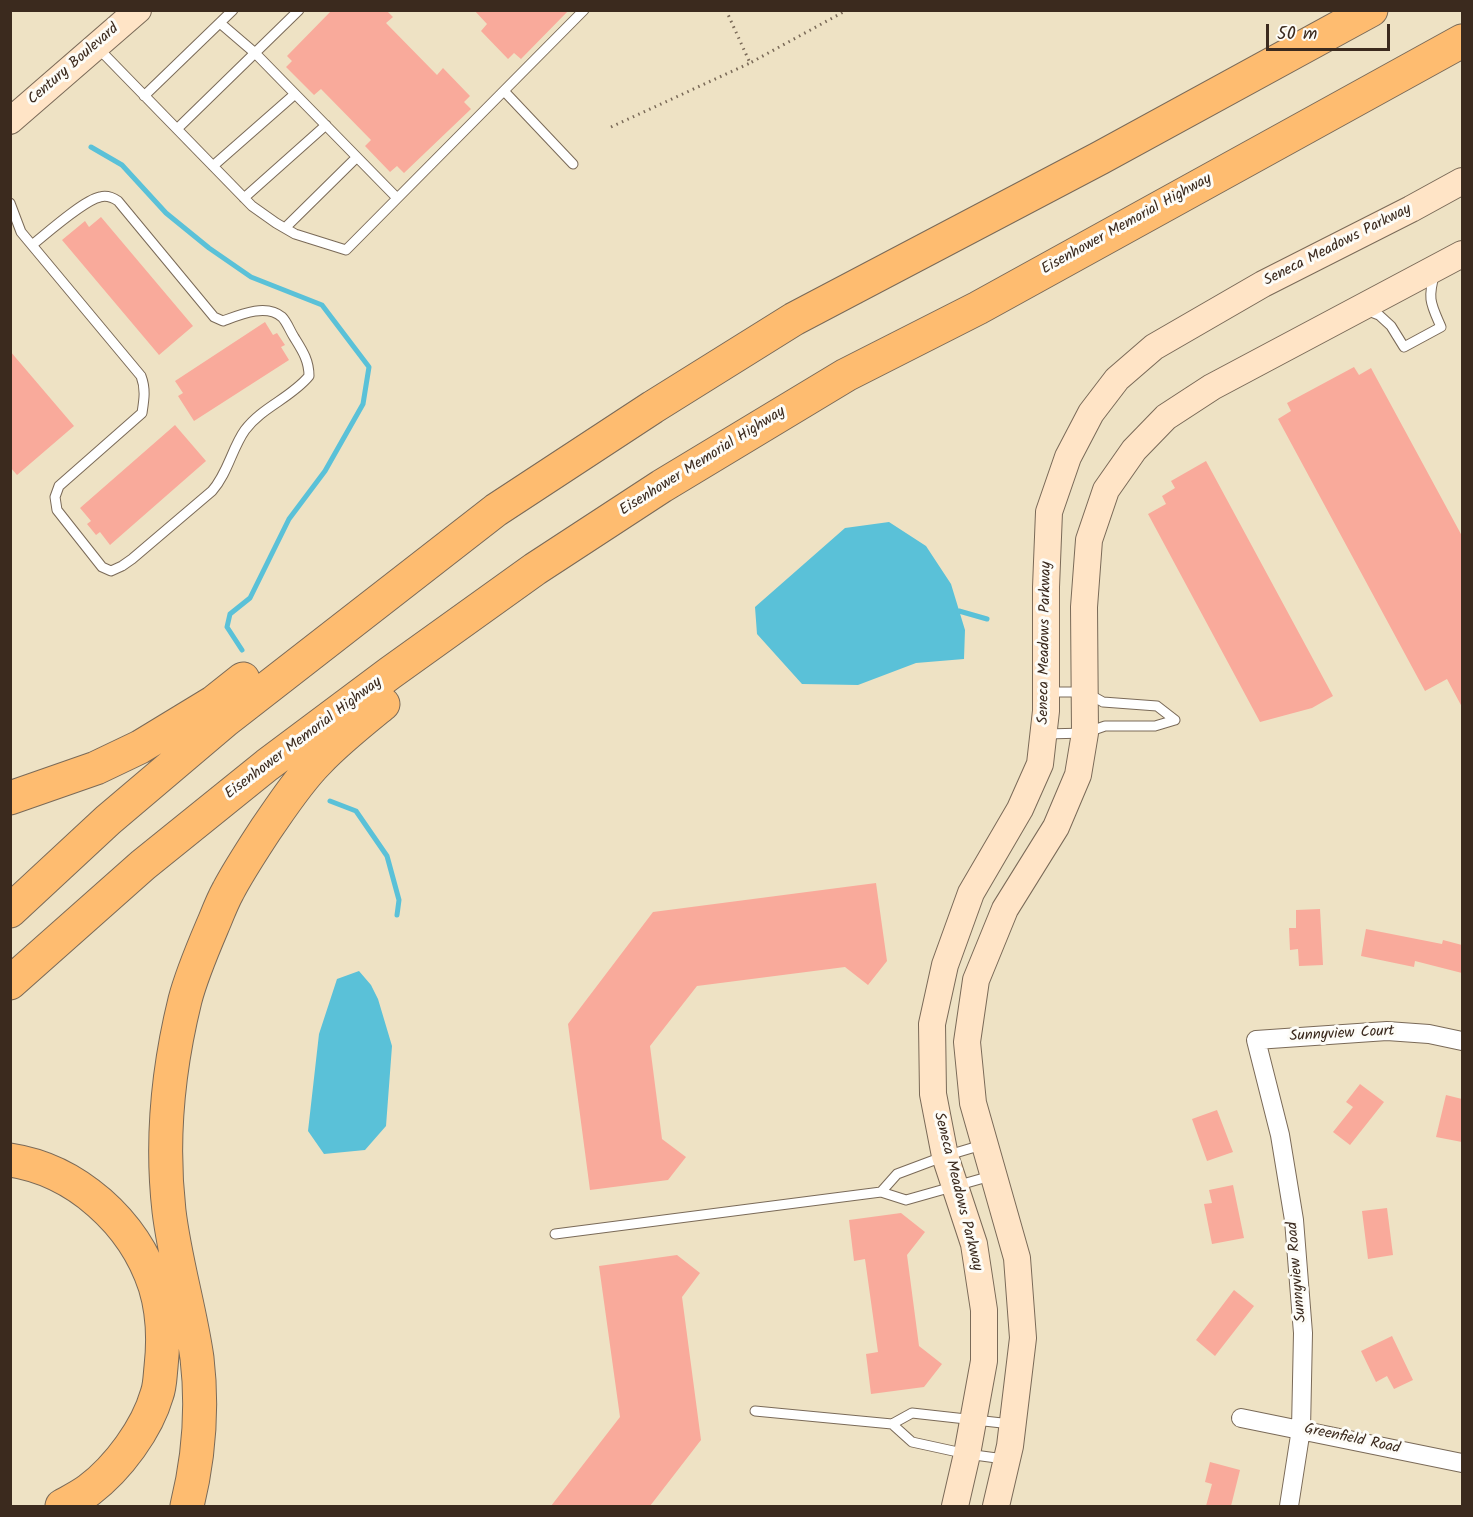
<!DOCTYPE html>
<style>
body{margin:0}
#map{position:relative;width:1473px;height:1517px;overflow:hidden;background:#eee2c4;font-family:Kalam,sans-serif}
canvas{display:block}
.frame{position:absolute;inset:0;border:12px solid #3b2a1e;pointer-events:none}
.scale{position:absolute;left:1266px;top:24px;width:124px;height:27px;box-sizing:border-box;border:3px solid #3b2a1e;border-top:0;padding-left:8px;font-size:18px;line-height:21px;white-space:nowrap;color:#3b2a1e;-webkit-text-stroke:4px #fdfcf7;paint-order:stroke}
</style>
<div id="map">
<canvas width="1473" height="1517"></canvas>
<div class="frame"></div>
<div class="scale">50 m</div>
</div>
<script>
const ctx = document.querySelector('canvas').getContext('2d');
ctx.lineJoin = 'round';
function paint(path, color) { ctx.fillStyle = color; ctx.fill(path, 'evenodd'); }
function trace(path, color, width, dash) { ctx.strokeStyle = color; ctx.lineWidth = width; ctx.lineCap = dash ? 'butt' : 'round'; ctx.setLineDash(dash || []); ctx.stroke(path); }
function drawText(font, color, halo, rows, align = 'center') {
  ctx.font = font + ' Kalam,sans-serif'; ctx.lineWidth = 6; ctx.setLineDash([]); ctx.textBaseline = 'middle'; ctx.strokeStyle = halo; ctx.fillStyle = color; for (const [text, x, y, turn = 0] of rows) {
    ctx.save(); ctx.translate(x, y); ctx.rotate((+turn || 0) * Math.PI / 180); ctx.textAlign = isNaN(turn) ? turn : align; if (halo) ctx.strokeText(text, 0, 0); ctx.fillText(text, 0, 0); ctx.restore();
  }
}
const water = new Path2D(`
 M889,522L926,546L951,584L965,630L964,659L916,663L858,685L802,684L757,634L755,607L845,528Z
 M359,971L371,985L378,999L392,1046L386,1126L365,1150L324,1154L308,1131L319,1034L337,979Z`);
const stream = new Path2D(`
 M91,147L122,165L166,213L209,248L251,277L322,305L369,367L363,404L325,471L289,519L250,598L230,614L227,627L242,650
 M959,611L987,619
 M330,801L356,811L387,856L399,900L397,915`);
const building = new Path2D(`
 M332,10H386L393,17L386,23L437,75L443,68L470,96L464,102L471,109L404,173L397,166L390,172L365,146L371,140L321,89L314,95L286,67L292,61L287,56Z
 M474,10H569L521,59L514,53L508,59L481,31L487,24Z
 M101,217L193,326L159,355L62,240L85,221L89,227Z
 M265,322L273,335L277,333L285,345L281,347L289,360L194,421L178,396L183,393L175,381Z
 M10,351L74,426L17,475L10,467Z
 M1354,367L1359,375L1371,368L1462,536V707L1447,679L1425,691L1278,419L1291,411L1287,403Z
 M175,425L206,461L110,545L100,532L96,535L87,524L91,521L80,508Z
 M1206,461L1333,696L1312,708L1260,722L1148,514L1166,504L1162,496L1175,488L1171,481Z
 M876,883L887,961L868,985L845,967L697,986L650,1046L662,1139L686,1157L668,1180L590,1190L568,1024L653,912Z
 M1320,909L1323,965L1299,966L1298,949L1290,950L1289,928H1296V910Z
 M1366,929L1442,944L1443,940L1462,945V973L1415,961L1414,967L1361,956Z
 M1360,1084L1384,1102L1350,1145L1333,1132L1353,1107L1346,1102Z
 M1446,1095L1462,1099V1142L1436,1137Z
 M1217,1110L1233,1152L1207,1161L1192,1119Z
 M1233,1185L1244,1238L1212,1244L1204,1204L1212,1203L1209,1190Z
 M1387,1208L1393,1255L1368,1259L1362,1211Z
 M901,1213L925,1232L907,1255L919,1346L942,1364L924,1387L871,1394L866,1354L878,1352L865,1259L854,1261L849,1220Z
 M677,1255L700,1273L682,1297L701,1440L650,1506H551L620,1417L599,1266Z
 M1234,1290L1254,1306L1215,1356L1196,1340Z
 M1392,1336L1413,1380L1394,1389L1387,1376L1376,1382L1361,1351Z
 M1210,1462L1240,1470L1231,1506H1206L1212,1484L1205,1482Z`);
const path = new Path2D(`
 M726,10L750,63L847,10
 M611,127L750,63`);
const lane = new Path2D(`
 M220,23L255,53L397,198
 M97,47L252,206L276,223L295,234L346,250L584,10
 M504,91L573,164
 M144,96L233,10
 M177,129L299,10
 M213,166L295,94
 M244,198L326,125
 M10,203L21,232L141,376C146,389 144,400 142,413L59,486L55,497L57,510L102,567L111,571L122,566L132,559L212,491C228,473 232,448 245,430C262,407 291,398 309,376C309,360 302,350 294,337C290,331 287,322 282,317C266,303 239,315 223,321L214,317L118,201C112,197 107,195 100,197C84,200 47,233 32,245
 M285,228L357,157
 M1366,310L1379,315L1391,326L1404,347L1441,327C1431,304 1427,299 1435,273
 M1046,692H1085L1103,702L1157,706L1175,720
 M1046,734L1085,733L1105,726H1155L1175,720
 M881,1192L897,1174L945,1156L982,1145
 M555,1234L881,1192L906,1200L991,1176
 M755,1411L892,1424L912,1413L1011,1424
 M892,1424L912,1442L967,1454L1004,1459`);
const street = new Path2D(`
 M1241,1418L1462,1463
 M1289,1506L1301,1429L1303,1333L1294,1220L1280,1135L1256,1040L1387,1031L1429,1034L1462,1041`);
const secondary = new Path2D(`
 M10,121L138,10
 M955,1506L967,1454L984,1361V1310L974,1244L945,1156L933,1094L932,1024L945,965L971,893L1020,809L1040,764L1046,711V587L1049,512L1068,457L1091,413L1117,379L1154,347L1263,284L1411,209L1462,181
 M996,1506L1010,1446L1023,1338L1017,1258L973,1103L967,1042L976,980L1005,909L1056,827L1078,775L1085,733L1084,607L1089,540L1106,490L1134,450L1166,417L1212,387L1462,254`);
const highway = new Path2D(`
 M10,798L96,768L140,747L214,702L243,679
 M10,911L108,820L226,720L496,510L653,407L794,319L1100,158L1371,10
 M10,983L143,865L267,765L390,673L535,569L662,486L846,375L978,308L1462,41
 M10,1160C76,1170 134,1222 155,1286C163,1312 164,1340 161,1367C160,1376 160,1386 157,1394C147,1429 118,1468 89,1490C81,1496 71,1501 62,1506
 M187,1506C199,1457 203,1409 197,1358C190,1309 175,1261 169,1211C161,1141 168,1069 185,1000C192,973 204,946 215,920C219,910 223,900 228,891C239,870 253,849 266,829C282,806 298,781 318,761C338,740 361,722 383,704`);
const streetNames = [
 ["Century Boulevard",74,65,-41],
 ["Eisenhower Memorial Highway",1127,225,-29],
 ["Seneca Meadows Parkway",1338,246,-27],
 ["Eisenhower Memorial Highway",703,462,-32],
 ["Seneca Meadows Parkway",1046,643,-89],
 ["Eisenhower Memorial Highway",304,739,-37],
 ["Sunnyview Court",1342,1035,-3],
 ["Seneca Meadows Parkway",957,1192,76],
 ["Sunnyview Road",1298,1272,-95],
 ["Greenfield Road",1352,1440,12]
];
paint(water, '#5ac1d8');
trace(stream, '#5ac1d8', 5);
paint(building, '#f9aa9b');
trace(lane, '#7a6a58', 11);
trace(street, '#7a6a58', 20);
trace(secondary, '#7a6a58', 28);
trace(highway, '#7a6a58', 35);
trace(path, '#7a6a58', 3, [1.5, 4.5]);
trace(lane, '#fff', 9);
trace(street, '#fff', 18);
trace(secondary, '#ffe4c6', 26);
trace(highway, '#febc70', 33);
drawText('15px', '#3b2a1e', '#fdfcf7', streetNames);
</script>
